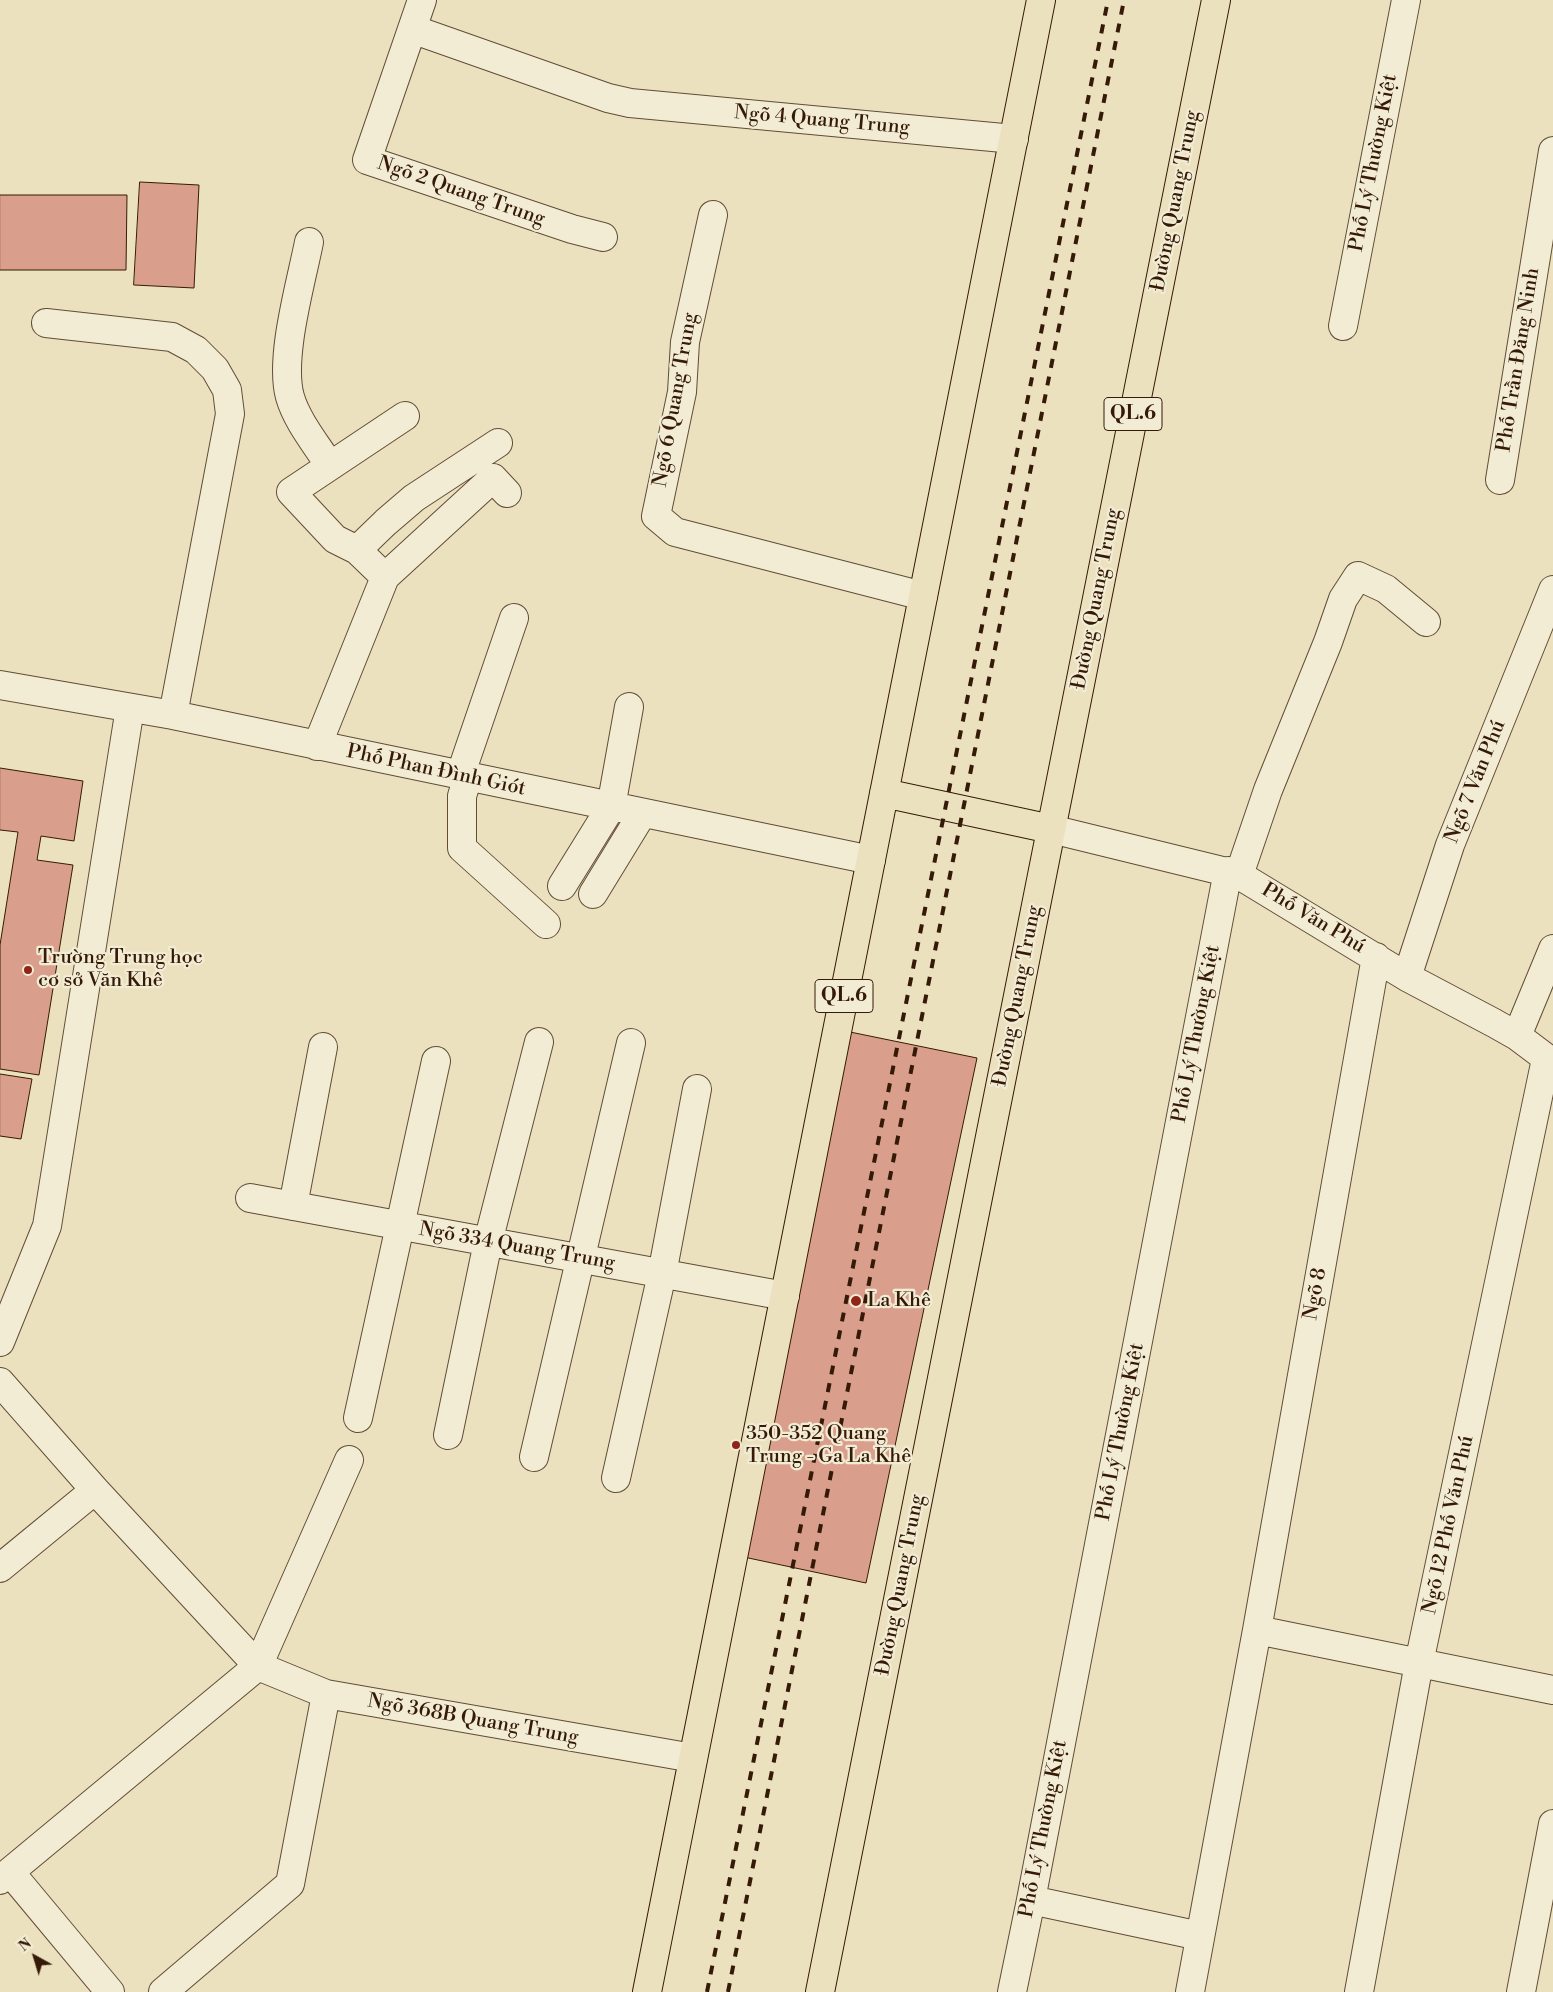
<!DOCTYPE html>
<meta charset="utf-8">
<style>
body{margin:0}
#map{position:relative;width:1553px;height:1992px;overflow:hidden;background:#ebe1bf;font-family:"Libre Bodoni",serif}
canvas{display:block}
.north{position:absolute;left:10px;top:1932px;width:50px;height:50px;-webkit-text-stroke:4px #f2ecd5;paint-order:stroke;rotate:321deg;font-size:14px;font-weight:700;line-height:20px;text-align:center;color:#351a07}
.north::after{content:'';display:block;margin:auto;width:18px;height:22px;background:#351a07;clip-path:polygon(50% 0,100% 100%,50% 72%,0 100%)}
</style>
<div id="map">
<canvas width="1553" height="1992"></canvas>
<div class="north">N</div>
</div>
<script>
const ctx = document.querySelector('canvas').getContext('2d');
ctx.lineJoin = 'round';
function paint(path, color) { ctx.fillStyle = color; ctx.fill(path, 'evenodd'); }
function trace(path, color, width, dash) { ctx.strokeStyle = color; ctx.lineWidth = width; ctx.lineCap = dash ? 'butt' : 'round'; ctx.setLineDash(dash || []); ctx.stroke(path); }
function drawText(font, color, halo, rows, align = 'center') {
  ctx.font = font + ' "Libre Bodoni",serif'; ctx.lineWidth = 4.5; ctx.setLineDash([]); ctx.textBaseline = 'middle'; ctx.strokeStyle = halo; ctx.fillStyle = color; for (const [text, x, y, turn = 0] of rows) {
    ctx.save(); ctx.translate(x, y); ctx.rotate((+turn || 0) * Math.PI / 180); ctx.textAlign = isNaN(turn) ? turn : align; if (halo) ctx.strokeText(text, 0, 0); ctx.fillText(text, 0, 0); ctx.restore();
  }
}
const building = new Path2D(`
 M140,182L199,185L194,288L134,285Z
 M0,195H127L126,270H0Z
 M0,768L83,781L74,841L41,836L37,860L73,865L39,1075L0,1069V945L18,832L0,830Z
 M850,1032L977,1058L866,1583L739,1556Z
 M0,1074L32,1079L21,1139L0,1136Z`);
const minor = new Path2D(`
 M422,0L367,160L572,229L603,237
 M412,29L608,98L630,103L1014,139
 M713,215L685,342L682,392L656,516L675,532L923,596
 M309,242C301,283 279,358 290,397C297,421 316,444 330,466
 M46,323L172,337L196,350L215,369L227,390L230,414L173,715
 M1343,326L1406,0
 M1500,480L1553,151
 M357,550L386,522L414,498L498,443
 M385,577L493,478L507,493
 M0,685L173,715L871,860
 M317,746L385,577L357,550L335,539L291,492L405,416
 M460,776L514,618
 M468,777L462,796V848L546,924
 M1051,829L1239,875L1407,977L1494,1023L1517,1036L1553,1063
 M1239,875L1268,790L1328,642L1343,599L1358,576L1386,589L1426,622
 M562,886L611,807L629,707
 M593,894L642,814
 M1407,977L1450,845L1553,590
 M1517,1036L1553,949
 M250,1198L785,1296
 M293,1206L323,1047
 M0,1342L47,1226L130,708
 M0,1382L95,1490L258,1666L326,1694L693,1758
 M358,1418L436,1061
 M448,1435L488,1242L539,1042
 M534,1457L631,1043
 M616,1478L662,1274L697,1089
 M0,1568L95,1490
 M1257,1630L1553,1690
 M10,1872L110,1992
 M0,1880L258,1666L349,1460
 M1031,1900L1200,1936
 M163,1992L290,1884L326,1694
 M1012,1992L1031,1900L1228,871
 M1190,1992L1257,1630L1376,957
 M1359,1992L1419,1663L1546,1059
 M1521,1992L1553,1824`);
const highway = new Path2D(`
 M884,793L1051,829
 M647,1992L1041,0
 M820,1992L1216,0`);
const rail = new Path2D(`
 M707,1992L1108,0
 M728,1992L1124,0`);
const markers = [
 [28,970,5,"#8f2418"],
 [856,1301,6,"#8f2418"],
 [736,1445,5,"#8f2418"]
];
const shields = [
 [1133,414,58],
 [844,996,58]
];
const shieldNames = [
 ["QL.6",1133,414],
 ["QL.6",844,996]
];
const streetNames = [
 ["Ngõ 4 Quang Trung",822,121,5],
 ["Phố Lý Thường Kiệt",1374,163,-79],
 ["Ngõ 2 Quang Trung",461,192,19],
 ["Đường Quang Trung",1176,201,-79],
 ["Phố Trần Đăng Ninh",1519,360,-81],
 ["Ngõ 6 Quang Trung",676,400,-80],
 ["Đường Quang Trung",1097,599,-79],
 ["Phố Phan Đình Giót",436,771,12],
 ["Ngõ 7 Văn Phú",1476,782,-68],
 ["Phố Văn Phú",1313,919,31],
 ["Đường Quang Trung",1018,996,-79],
 ["Phố Lý Thường Kiệt",1197,1034,-79],
 ["Ngõ 334 Quang Trung",517,1247,10],
 ["Ngõ 8",1316,1294,-80],
 ["Phố Lý Thường Kiệt",1121,1432,-79],
 ["Ngõ 12 Phố Văn Phú",1449,1525,-78],
 ["Đường Quang Trung",901,1585,-79],
 ["Ngõ 368B Quang Trung",473,1720,10],
 ["Phố Lý Thường Kiệt",1044,1829,-79]
];
const poiNames = [
 ["Trường Trung học",38,958],
 ["cơ sở Văn Khê",38,981],
 ["La Khê",867,1301],
 ["350-352 Quang",746,1434],
 ["Trung - Ga La Khê",746,1457]
];
paint(building, '#d99f8c');
trace(building, '#351a07', 1);
trace(minor, '#624c35', 30);
trace(highway, '#351a07', 30);
trace(minor, '#f2ecd5', 28);
trace(highway, '#ebe1bf', 28);
trace(rail, '#351a07', 4, [9, 9]);
for (const [x, y, r, color] of markers) { const dot = new Path2D(); dot.arc(x, y, r, 0, 2 * Math.PI); ctx.fillStyle = color; ctx.fill(dot); trace(dot, '#f2ecd5', 2); }
for (const [x, y, w] of shields) { const box = new Path2D(); box.roundRect(x - w / 2, y - 16.5, w, 33, 4); ctx.fillStyle = '#f2ecd5'; ctx.fill(box); trace(box, '#351a07', 1); }
drawText('bold 19px', '#351a07', null, shieldNames);
drawText('20px', '#351a07', '#f2ecd5', streetNames);
drawText('20px', '#351a07', '#f2ecd5', poiNames, 'left');
</script>
